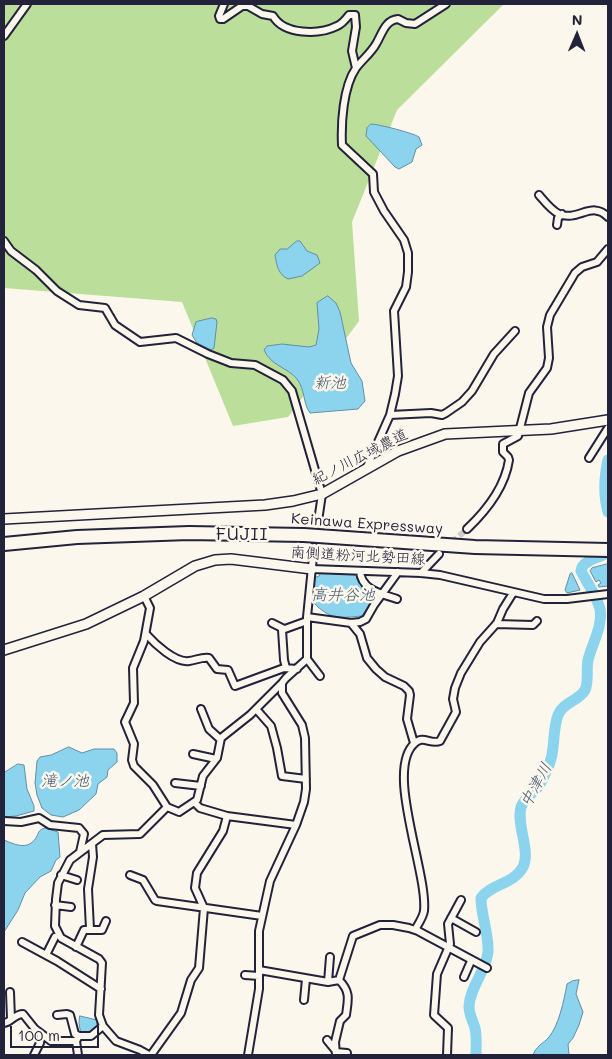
<!DOCTYPE html>
<meta charset="utf-8">
<style>
body{margin:0}
#map{position:relative;width:612px;height:1059px;overflow:hidden;background:#fbf7ec;font-family:Mali,sans-serif}
canvas{display:block}
.frame{position:absolute;inset:0;border:5px solid #22223b;pointer-events:none}
.north{position:absolute;left:552px;top:10px;width:50px;height:50px;-webkit-text-stroke:4px #fbf7ec;paint-order:stroke;rotate:1deg;font-size:14px;font-weight:700;line-height:20px;text-align:center;color:#22223b}
.north::after{content:'';display:block;margin:auto;width:18px;height:22px;background:#22223b;clip-path:polygon(50% 0,100% 100%,50% 72%,0 100%)}
.scale{position:absolute;left:10px;top:1026px;width:89px;height:22px;box-sizing:border-box;border:2px solid #22223b;border-top:0;padding-left:6px;font-size:15px;line-height:18px;white-space:nowrap;color:#22223b;-webkit-text-stroke:4px #fbf7ec;paint-order:stroke}
</style>
<div id="map">
<canvas width="612" height="1059"></canvas>
<div class="frame"></div>
<div class="north">N</div>
<div class="scale">100 m</div>
</div>
<script>
const ctx = document.querySelector('canvas').getContext('2d');
ctx.lineJoin = 'round';
function paint(path, color) { ctx.fillStyle = color; ctx.fill(path, 'evenodd'); }
function trace(path, color, width, dash) { ctx.strokeStyle = color; ctx.lineWidth = width; ctx.lineCap = dash ? 'butt' : 'round'; ctx.setLineDash(dash || []); ctx.stroke(path); }
function drawText(font, color, halo, rows, align = 'center') {
  ctx.font = font + ' Mali,"Klee One",sans-serif'; ctx.lineWidth = 5; ctx.setLineDash([]); ctx.textBaseline = 'middle'; ctx.strokeStyle = halo; ctx.fillStyle = color; for (const [text, x, y, turn = 0] of rows) {
    ctx.save(); ctx.translate(x, y); ctx.rotate((+turn || 0) * Math.PI / 180); ctx.textAlign = isNaN(turn) ? turn : align; if (halo) ctx.strokeText(text, 0, 0); ctx.fillText(text, 0, 0); ctx.restore();
  }
}
const green = new Path2D(`
 M4,4H504L397,110L352,222L359,321L288,417L233,426L182,302L4,288Z`);
const water = new Path2D(`
 M371,124C378,124 413,133 419,137L422,145L416,149L412,162L399,169L395,167L366,136L367,128Z
 M297,241H300L307,251L317,255L320,263L302,276L288,279C278,274 277,266 275,255L280,249H287Z
 M328,296L336,303L340,312L351,363L362,381L365,401L358,409L310,413C303,404 305,389 297,379C287,367 271,366 264,350L267,346L282,344L309,347L316,345L319,329L317,303Z
 M212,318L216,319L217,322L214,348L211,350L197,343L192,335L196,322Z
 M608,564V586L599,587L598,585L601,583L599,580L596,582L590,571L592,568Z
 M321,572L357,574L376,594L362,616C339,618 330,620 313,602L314,578L319,576Z
 M572,573L580,590L567,593L565,590L570,574Z
 M69,747L82,753L94,749H114L117,753V762L108,770L107,777L98,784L96,794L79,810L63,817L51,815L42,808L37,795L35,783L37,761L40,757L51,755Z
 M18,764L24,765L27,789L34,806V811L16,816L4,817V773Z
 M45,828L58,832L60,857L56,860L51,871L40,877L25,893L18,910L4,932V840C16,845 29,851 37,836C39,831 39,830 45,828Z
 M579,980L576,994L583,1012L579,1025L573,1038L568,1044L569,1055H533C536,1046 543,1044 549,1037C559,1025 564,1000 567,984L572,981Z
 M80,1016L97,1020C97,1032 93,1036 81,1034L79,1024Z`);
const river = new Path2D(`
 M608,460C604,478 603,494 608,512
 M476,1055C476,1046 477,1037 475,1028C473,1021 469,1015 469,1006C470,987 486,971 488,952C489,934 481,916 481,898C491,884 514,884 523,867C531,851 516,825 521,807C524,799 533,793 538,787C541,783 543,778 545,774C557,753 551,735 558,715C563,702 579,701 585,690C589,683 586,668 588,660C592,644 603,626 600,609C597,596 587,583 581,571L582,567C588,558 600,558 608,552`);
const minorTunnel = new Path2D(`
 M314,547L318,521
 M439,554L467,529`);
const minor = new Path2D(`
 M224,4L219,16L220,19H223L242,6H248L262,14L273,16C284,35 319,35 337,26C342,24 346,19 349,15H355L356,27L352,51L356,68
 M4,36L27,4
 M539,195C545,202 551,210 559,214C578,222 592,200 608,217
 M557,225L558,218L562,214
 M4,241L11,251L36,270L57,291L79,305L105,308L115,325L140,342L176,338L208,354L231,363L255,365L283,380L292,391L322,494L318,521
 M390,415L431,413L442,415L446,413L462,402L472,391L494,354L515,331
 M589,458L608,428
 M366,469L390,415L395,394L398,376L394,311L406,287L408,272V253L404,240L384,211L374,192L373,174L342,145C341,123 343,87 356,68C362,60 371,53 376,44C382,34 385,20 398,19L406,23L415,24L446,4
 M467,529C486,511 505,487 509,460L508,457L503,452V444L518,436L529,393L547,368L549,358L547,327L550,315L575,273L582,267L597,262L608,249
 M312,569L421,573L440,575L544,599H567L608,594
 M360,571C361,590 382,594 397,599
 M421,573L439,554
 M144,596L150,608L144,641L133,668L134,703L125,722L134,744L132,760L134,766L153,785L167,807
 M307,617L351,623L360,622L366,619L374,605L398,572
 M272,623L284,629
 M351,623L360,634L367,658L376,669L385,677L404,686L409,691L410,695L407,719L414,743
 M496,624L533,625L537,621
 M146,634C155,644 175,663 189,661C196,660 202,657 209,658L217,669L228,670L235,686L284,668L297,669
 M307,659L320,676
 M286,668L284,660L282,630L307,621
 M201,709L209,729L220,739
 M256,709L271,726L277,748L282,776L306,779
 M193,754L216,759
 M175,783L201,786
 M227,816L296,825
 M4,821L21,822L39,818L50,825L79,828L84,834L80,852
 M61,875L77,880
 M130,875L143,880L155,900L157,901L262,916
 M55,905L71,907
 M451,918L476,932
 M90,929L88,889L93,857L92,844
 M418,931L416,928C419,923 423,917 424,911C428,872 384,769 415,743C423,735 431,745 440,741L456,712L453,699L455,688L461,673L480,642L497,623L503,609L513,593
 M22,942L57,961L101,989
 M76,947L84,930H102L106,921
 M46,955L55,937
 M259,970L328,982L339,980L353,936L380,925H393L409,928L418,931L487,968
 M245,975L259,976
 M464,977L471,961
 M328,982L330,957
 M10,992L11,1019
 M304,1000L306,979
 M57,1015L67,1014L70,1015L75,1034L79,1036
 M4,1023C11,1022 15,1014 23,1014L35,1029L51,1041H76L79,1036H91L103,1026
 M327,1040L336,1051
 M76,1041L78,1055
 M336,1052L347,1053
 M34,1055L40,1043L41,1035
 M149,1055L140,1050L116,1041L103,1026L99,1015L102,963L99,959L61,938L55,926L56,899L58,883L70,860L103,835L140,834L167,807L179,812L197,800L203,776L217,758L221,738L250,715L282,683
 M151,1055L181,1013L191,980L199,968L204,908L195,888L197,873L223,831L227,816L200,808L194,802
 M248,1055L259,989V931L270,881L296,825L304,802L306,789L305,738L302,725L282,693V683L286,678L307,659V617L314,547
 M336,1055L335,1042L340,1021L346,1015C348,1000 351,992 339,980
 M447,1055L448,1028L434,1015L437,974L450,944L448,924L461,900`);
const tertiary = new Path2D(`
 M4,519L265,505L293,501L322,494L398,451L445,434L551,429L608,420
 M4,650L86,624L144,596L195,566L215,560L231,559L312,569`);
const motorway = new Path2D(`
 M4,544L77,537L189,533L304,535L475,547L608,550`);
const streetNames = [
 ["紀ノ川広域農道",360,457,-27],
 ["Keinawa Expressway",367,524,4],
 ["南側道粉河北勢田線",358,556,3]
];
const waterNames = [
 ["新池",330,383],
 ["高井谷池",343,595],
 ["滝ノ池",65,781],
 ["中津川",536,785,-61]
];
const quarterNames = [
 ["FUJII",242,534]
];
paint(green, '#bbdf9a');
paint(water, '#8cd4ed');
trace(water, '#628da6', 1);
trace(river, '#8cd4ed', 11);
trace(minorTunnel, '#d0ccc9', 6, [6, 3]);
trace(minor, '#22223b', 10);
trace(tertiary, '#22223b', 12);
trace(motorway, '#22223b', 16);
trace(minor, '#fbf7ec', 6);
trace(tertiary, '#fbf7ec', 9);
trace(motorway, '#fbf7ec', 12);
drawText('15px', '#22223b', '#fbf7ec', streetNames);
drawText('italic 16px', '#425770', '#fbf7ec', waterNames);
ctx.letterSpacing = '1px';
drawText('18px', '#22223b', '#fbf7ec', quarterNames);
ctx.letterSpacing = '0px';
</script>
